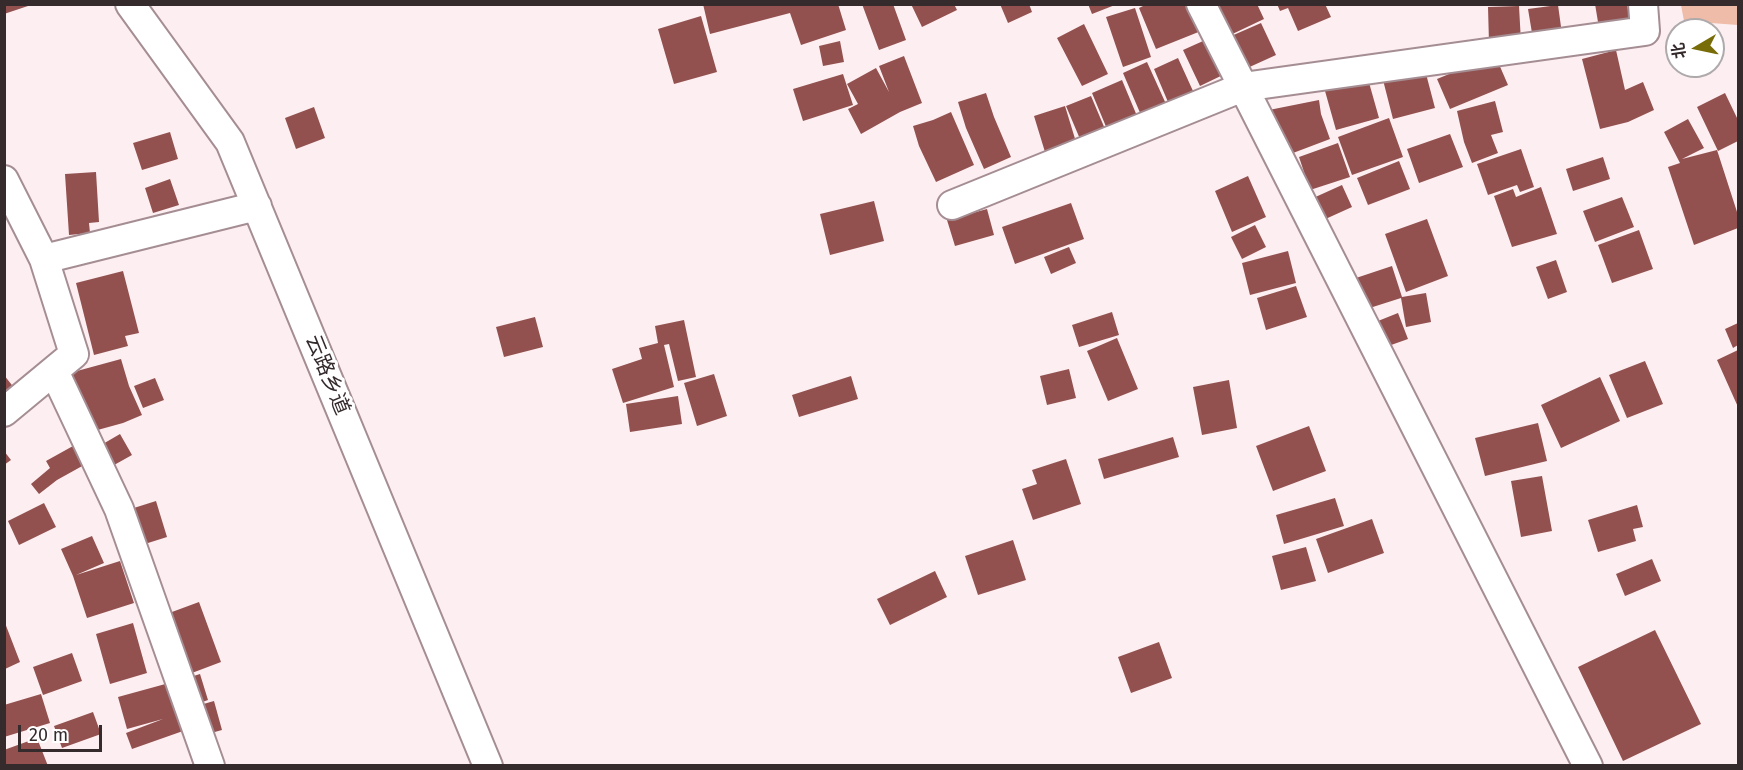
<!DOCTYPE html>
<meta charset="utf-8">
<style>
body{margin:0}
#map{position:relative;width:1743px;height:770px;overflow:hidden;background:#fdeef1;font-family:"Fira Sans","Noto Sans SC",sans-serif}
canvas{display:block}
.frame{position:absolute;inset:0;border:6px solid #352b2d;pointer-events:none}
.north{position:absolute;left:1665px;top:18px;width:60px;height:60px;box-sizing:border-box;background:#fff;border:2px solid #aeaaab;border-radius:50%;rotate:261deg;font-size:16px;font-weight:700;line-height:24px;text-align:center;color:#352b2d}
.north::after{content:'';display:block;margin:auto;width:21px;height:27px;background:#786c08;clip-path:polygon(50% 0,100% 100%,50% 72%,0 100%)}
.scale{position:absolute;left:18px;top:725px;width:84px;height:27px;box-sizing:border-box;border:3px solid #352b2d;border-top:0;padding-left:8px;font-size:18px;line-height:21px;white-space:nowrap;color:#352b2d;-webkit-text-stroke:4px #fff;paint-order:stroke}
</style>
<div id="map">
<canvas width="1743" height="770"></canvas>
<div class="frame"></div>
<div class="north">北</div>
<div class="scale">20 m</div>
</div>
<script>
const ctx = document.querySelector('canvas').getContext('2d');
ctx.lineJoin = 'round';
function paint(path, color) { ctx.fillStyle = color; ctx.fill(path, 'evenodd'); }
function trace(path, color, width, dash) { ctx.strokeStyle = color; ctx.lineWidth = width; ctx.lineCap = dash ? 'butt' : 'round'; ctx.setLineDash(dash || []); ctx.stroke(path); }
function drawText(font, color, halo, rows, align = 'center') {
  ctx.font = font + ' "Fira Sans","Noto Sans SC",sans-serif'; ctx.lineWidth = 6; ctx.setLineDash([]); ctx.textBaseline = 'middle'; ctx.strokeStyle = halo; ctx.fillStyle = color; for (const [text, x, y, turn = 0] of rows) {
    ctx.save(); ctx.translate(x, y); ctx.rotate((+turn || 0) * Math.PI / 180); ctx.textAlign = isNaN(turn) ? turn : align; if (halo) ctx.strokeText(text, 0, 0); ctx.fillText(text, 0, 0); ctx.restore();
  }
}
const green = new Path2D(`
 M1681,5H1738V25L1684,21Z`);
const building = new Path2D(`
 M4,4H31V5L4,14Z
 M703,4H813L814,6L819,4H838L846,30L801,45L790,13L710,34Z
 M862,4H893L906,40L879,50Z
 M911,4H954L957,10L922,27Z
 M1000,4H1029L1032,12L1008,23Z
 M1088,4H1115V5L1092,14Z
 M1147,4H1190L1201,31L1156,49L1139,8Z
 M1203,4H1257L1264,19L1224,38L1214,16L1222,12L1209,17Z
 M1277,4H1325L1331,17L1298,31L1288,8L1280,11Z
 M1595,4H1627L1630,22L1599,28Z
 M1558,5L1562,34L1533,39L1528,9Z
 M1519,6L1521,42L1489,43L1488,7Z
 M1135,8L1151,57L1123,67L1106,17Z
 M701,16L717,72L674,84L658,29Z
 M1261,23L1276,55L1243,70L1229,37Z
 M1084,24L1108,74L1082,86L1057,38Z
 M1212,37L1229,72L1200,86L1183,50Z
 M840,41L844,62L823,66L819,46Z
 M1616,50L1625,90L1643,82L1654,110L1628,122L1600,129L1582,59Z
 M1495,55L1508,85L1450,109L1437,79Z
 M904,56L922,103L900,112L861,134L848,109L858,104L847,84L876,68L889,92L879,66Z
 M1178,58L1193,91L1168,102L1154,69Z
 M1147,62L1166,104L1141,115L1123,73Z
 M1425,70L1435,108L1393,119L1383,80Z
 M843,74L853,105L803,121L793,89Z
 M1368,79L1379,118L1336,130L1325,91Z
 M1122,80L1137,116L1107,129L1092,93Z
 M986,93L994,117L1011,157L984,169L966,128L958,102Z
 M1725,93L1738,120V141L1718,151L1697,107Z
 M1091,96L1105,129L1080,139L1066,106Z
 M1319,100L1321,114L1330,139L1293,153L1289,143L1279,146L1269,110Z
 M1495,101L1503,132L1491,135L1498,153L1472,163L1464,142L1457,111Z
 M1065,106L1076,142L1045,152L1034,116Z
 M314,107L325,138L296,149L285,118Z
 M951,112L974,165L936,182L919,146L913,126L933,120Z
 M1389,118L1403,157L1352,175L1338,137Z
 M1688,119L1704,148L1682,159L1717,150L1738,215V228L1694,245L1668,167L1680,163L1664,132Z
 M170,132L178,159L142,170L133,143Z
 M1450,134L1463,167L1419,183L1407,149Z
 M1338,143L1350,177L1310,190L1299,157Z
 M1521,149L1534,187L1520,192L1517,185L1488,195L1477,164Z
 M1603,157L1610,179L1573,191L1566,169Z
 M1399,161L1410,189L1368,205L1357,178Z
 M96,172L99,222L89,223L90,233L69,235L65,174Z
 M1248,176L1266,217L1232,232L1215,191Z
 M170,179L179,205L153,213L145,188Z
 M1342,185L1352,207L1310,226L1300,204Z
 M1541,187L1557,234L1512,247L1494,196L1513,189L1516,197Z
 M1622,197L1634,227L1595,242L1583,211Z
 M874,201L884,241L830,255L820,214Z
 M1071,203L1084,239L1015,264L1002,227Z
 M987,209L994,235L955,246L947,220Z
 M1427,219L1448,276L1406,292L1385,234Z
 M1255,225L1266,247L1242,259L1231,237Z
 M1639,230L1653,269L1612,283L1598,245Z
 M1069,247L1076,263L1051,274L1044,257Z
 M1288,251L1296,283L1250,295L1242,263Z
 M1556,260L1567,292L1548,299L1536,267Z
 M1392,266L1402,297L1426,293L1431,322L1406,327L1401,298L1354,313L1344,282Z
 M123,271L139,333L125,336L128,346L94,355L76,283Z
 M1296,286L1307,317L1266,330L1257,298Z
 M1112,312L1119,335L1079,347L1072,325Z
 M1398,313L1408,339L1377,350L1368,325Z
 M535,317L543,347L504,357L496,327Z
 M684,320L696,377L678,381L669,344L664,345L674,387L623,403L612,369L642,359L639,348L658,343L655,326Z
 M1738,323V345L1733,348L1725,329Z
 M1117,338L1138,389L1108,401L1087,351Z
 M1738,350V407L1717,360Z
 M121,359L129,386L142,415L123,423L83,434L66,374Z
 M1645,361L1663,404L1627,418L1609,375Z
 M1069,369L1076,398L1047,405L1040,376Z
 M714,374L727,416L697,426L684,383Z
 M4,375L15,389L4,397Z
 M851,376L858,399L799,417L792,395Z
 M1600,377L1620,421L1561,448L1541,405Z
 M155,378L164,400L143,408L134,386Z
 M1229,380L1237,428L1202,435L1193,387Z
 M678,396L682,424L630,432L626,404Z
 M1538,423L1547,461L1485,476L1475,438Z
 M1309,426L1326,471L1273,491L1256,446Z
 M120,434L132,455L107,469L96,448Z
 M1173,437L1179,457L1104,479L1098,459Z
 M73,446L84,465L57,480L39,494L31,484L50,468L46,461Z
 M4,451L11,460L4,465Z
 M1066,459L1081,504L1033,520L1022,489L1037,484L1032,470Z
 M1542,476L1552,531L1521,537L1511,481Z
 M1335,498L1344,526L1284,544L1276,515Z
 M156,501L167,537L129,549L118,513Z
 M44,503L56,527L19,545L8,521Z
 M1637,505L1643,527L1633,529L1636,541L1598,552L1588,520Z
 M1372,519L1384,553L1328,573L1316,539Z
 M92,536L104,563L76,575L120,561L134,603L87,618L73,576L61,549Z
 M1013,540L1026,580L978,595L965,556Z
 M1306,547L1316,581L1281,590L1272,556Z
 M1652,559L1661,581L1625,596L1616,574Z
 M935,571L947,597L890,625L877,599Z
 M199,602L221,662L176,679L153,619Z
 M5,623L20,662L5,669Z
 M133,623L147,673L110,684L96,634Z
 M1655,630L1701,724L1623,761L1578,667Z
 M1159,642L1172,678L1131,693L1118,657Z
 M72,653L82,681L43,695L33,667Z
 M200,674L208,700L180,710L171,683Z
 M169,683L183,731L132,749L126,733L163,719L127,729L118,697Z
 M41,694L50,723L4,737V705Z
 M214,701L222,730L193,738L186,709Z
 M93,712L101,734L62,748L54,726Z
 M37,738L48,766H4V750Z`);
const minor = new Path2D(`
 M130,4L230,142L488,766
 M1201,4L1588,766
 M4,180L44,259L257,206
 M952,205L1243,87L1645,31L1643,4
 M54,371L119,509L210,766
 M4,412L74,354L44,259`);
const streetNames = [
 ["云路乡道",327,375,68]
];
paint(green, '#eebca9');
paint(building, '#92514f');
trace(minor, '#a58e93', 32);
trace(minor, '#fff', 28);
drawText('21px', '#352b2d', '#fff', streetNames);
</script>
